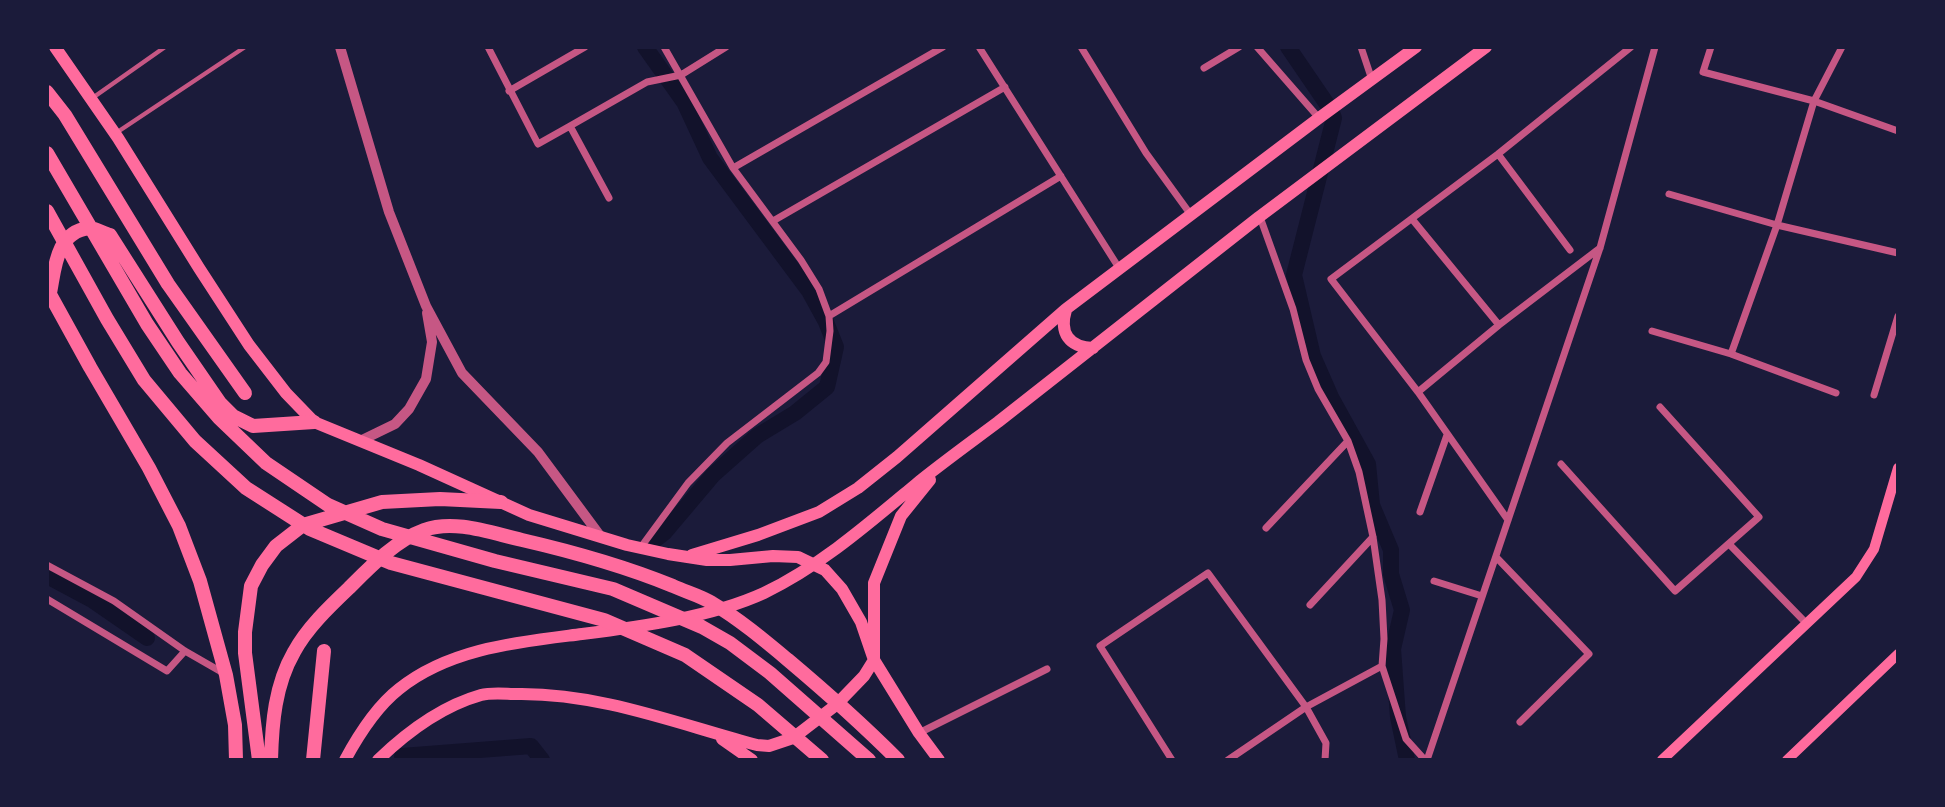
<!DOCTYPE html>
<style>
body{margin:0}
#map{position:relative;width:1945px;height:807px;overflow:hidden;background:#1b1b3a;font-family:"DejaVu Sans",sans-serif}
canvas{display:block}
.frame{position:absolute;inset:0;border:49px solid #1b1b3a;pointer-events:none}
</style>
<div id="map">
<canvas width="1945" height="807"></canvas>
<div class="frame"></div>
</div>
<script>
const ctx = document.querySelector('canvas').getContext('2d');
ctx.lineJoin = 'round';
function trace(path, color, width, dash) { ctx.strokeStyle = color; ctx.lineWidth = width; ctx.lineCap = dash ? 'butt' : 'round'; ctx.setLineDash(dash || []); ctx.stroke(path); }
const canal = new Path2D(`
 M645,47L684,102L710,158L809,291L826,322L836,347L827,387L795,413L757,436L713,475L664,533L646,547
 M1288,47L1331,110L1334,118L1294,275L1313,356L1331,397L1368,464L1372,505L1391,550V574L1402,610L1393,649L1398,717L1407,760
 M47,576L92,600L147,638
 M402,756L531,746L542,760`);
const service = new Path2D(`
 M91,99L165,47
 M116,133L245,47`);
const minor = new Path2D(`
 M488,47L538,144L570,126L609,198
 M979,47L1119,268
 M1081,47L1146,153L1191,215
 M1257,47L1319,118
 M1361,47L1372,80
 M1711,47L1703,72L1814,101L1898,131
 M1204,68L1239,47
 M509,91L585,47
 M570,126L647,82L681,75L726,47
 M1498,154L1570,250
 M733,168L943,47
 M1669,194L1777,225L1898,253
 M1260,217L1293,309L1306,360L1318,389L1348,441L1359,472L1373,537L1382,600L1384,639L1382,666L1406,739L1425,760
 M1412,219L1499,325
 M773,221L1005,87
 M829,316L1061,176
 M1652,331L1731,354
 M1418,392L1499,325L1600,248
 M1836,393L1731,354L1777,225L1814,101L1842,47
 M1874,395L1898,316
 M1561,464L1675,591L1759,517L1660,407
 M1420,512L1447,435
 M1508,520L1418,392L1331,279L1498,154L1631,47
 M1266,528L1348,441
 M1729,544L1806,623
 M641,547L688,483L727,443L818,373L826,362L830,331L829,316L819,289L801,260L733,168L664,47
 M1496,557L1589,654L1520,722
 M47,565L114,601L185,651L225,674
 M1434,581L1482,596
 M47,599L167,671L185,651
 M1310,605L1373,537
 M919,733L1047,669
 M1172,760L1100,646L1208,573L1306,707L1326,743L1325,760
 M1228,760L1306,707L1382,666
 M1427,760L1600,248L1655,47`);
const tertiary = new Path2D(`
 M340,47L389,212L426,306L462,373L538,452L601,537
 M360,441L395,424L409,409L426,379L432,342L427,313`);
const secondary = new Path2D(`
 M1662,760L1856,577L1874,549L1898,468
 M1787,760L1898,654`);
const primary = new Path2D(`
 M55,47L118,138L199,268L249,345L286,393L314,422L419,465L529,515L627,545L668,554L707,560H730L773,556L798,557L825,570L842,589L861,622L874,660L919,733L939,760
 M1066,310C1059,333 1069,347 1093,348
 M692,555L758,535L819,512L858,488L897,457L1066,309L1319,118L1416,47
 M722,739L752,760
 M345,760C359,734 376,707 399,689C450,648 519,642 582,634C639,627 712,617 764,593C820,566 867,525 915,485C942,463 970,443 998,422C1085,354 1172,285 1259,217C1334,160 1411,104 1486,47
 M378,760C407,732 442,706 481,695C492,692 506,694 518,694C600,693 678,724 757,745L769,746L793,738L836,705L864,676L874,660V583L901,516L930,480`);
const trunk = new Path2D(`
 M47,92L65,115L168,284L245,393
 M47,153L147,324L180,373L219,418L266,463L328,505L382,529L495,561L613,589L702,627L730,643L770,673L869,760
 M47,211L107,319L144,380L195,441L246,488L310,529L391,563L604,620L685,655L758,705L822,760
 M47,289L90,367L149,468L179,526L200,581L226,675L235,725L236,760
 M50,293C55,268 56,232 89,228C95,228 103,233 110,235L178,342L220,403L233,416L253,426L314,422
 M259,760L245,653V632L251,586L262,565L276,546L303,525L382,502L440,499L501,502
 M271,760C272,723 275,685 294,652C307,628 329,607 349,588C369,568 396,540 424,530C455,519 491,533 522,540C574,552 624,566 673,586C686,592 701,596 712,603C739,619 764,640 788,660C826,692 863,725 898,760
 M313,760L324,651`);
trace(canal, '#12122b', 16);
trace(service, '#c65784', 4.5);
trace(minor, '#c65784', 7);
trace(tertiary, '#c65784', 10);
trace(secondary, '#ff6b9d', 10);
trace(primary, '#ff6b9d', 12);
trace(trunk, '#ff6b9d', 14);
</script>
